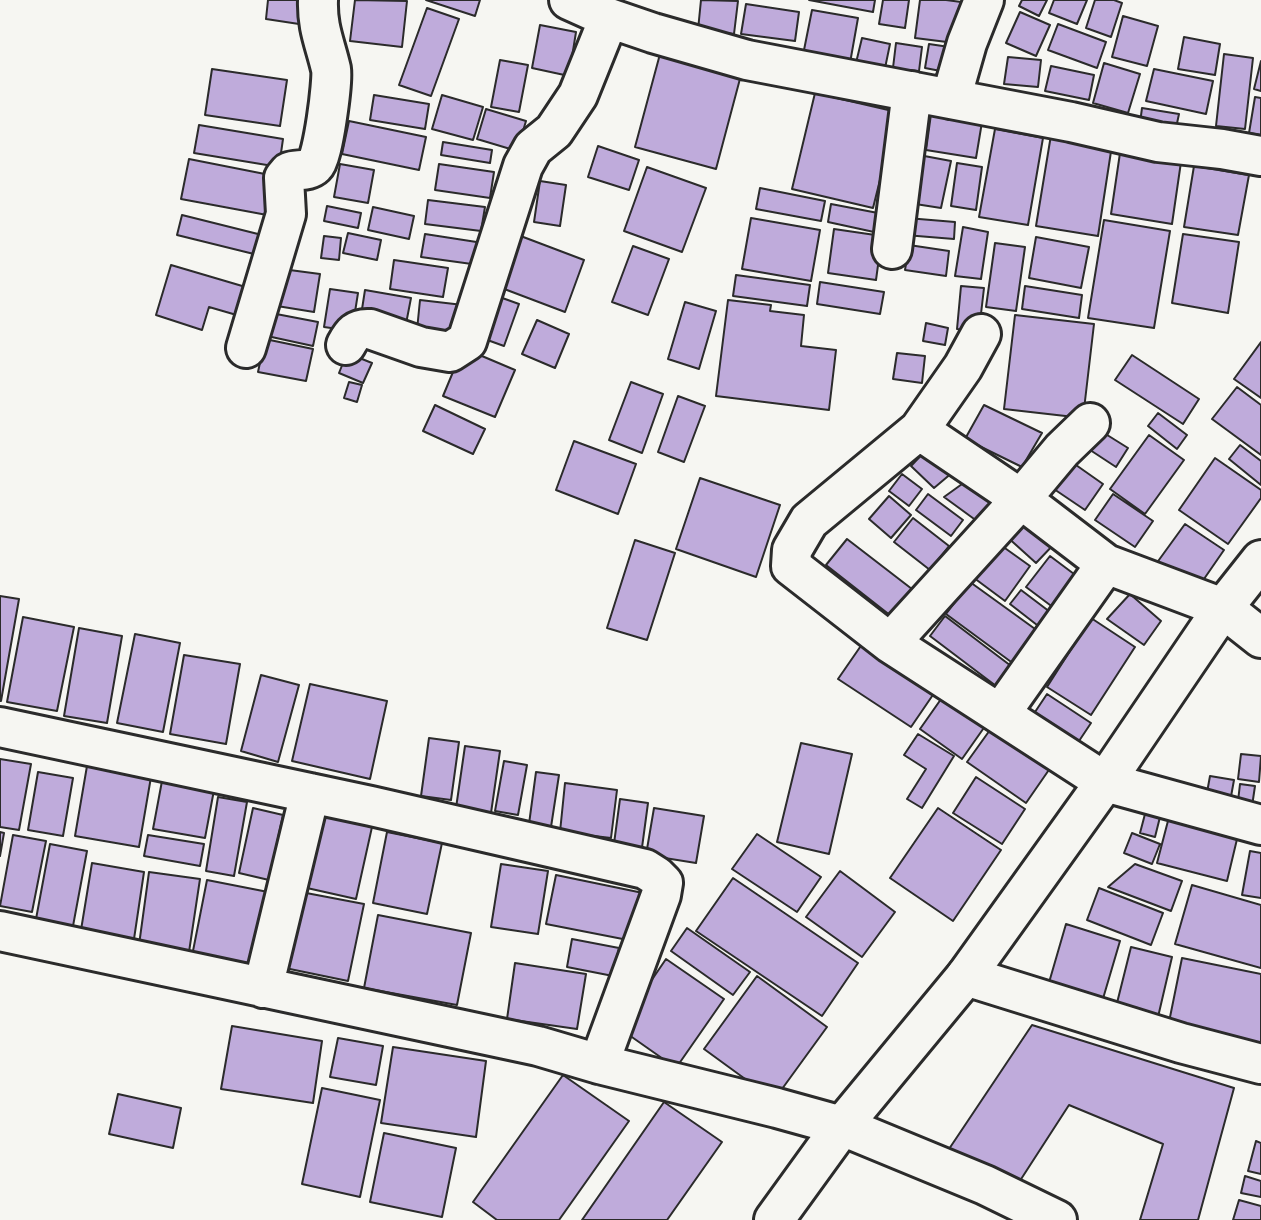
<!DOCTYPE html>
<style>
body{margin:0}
canvas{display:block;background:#f6f6f2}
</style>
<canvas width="1261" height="1220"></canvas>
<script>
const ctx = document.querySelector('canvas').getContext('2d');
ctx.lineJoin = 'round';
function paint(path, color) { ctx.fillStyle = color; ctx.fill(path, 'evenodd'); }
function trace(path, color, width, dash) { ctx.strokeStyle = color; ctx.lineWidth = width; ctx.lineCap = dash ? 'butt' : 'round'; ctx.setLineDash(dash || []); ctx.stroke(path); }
const building = new Path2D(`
 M268,0H302L299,24L266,19Z
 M355,0L407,1L402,47L350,41Z
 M426,0H480L475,16Z
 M701,0L738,1L734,34L698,30Z
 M809,0H875L873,12Z
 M883,0H909L905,28L879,24Z
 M920,0H946L969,3L963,44L915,38Z
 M1022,0H1047L1039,16L1019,6Z
 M1054,0H1087L1077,24L1049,13Z
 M1095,0H1114L1122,3L1111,37L1086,28Z
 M746,4L799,12L795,41L741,34Z
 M427,8L459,19L431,96L399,85Z
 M812,10L858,18L850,63L803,55Z
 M1020,12L1050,25L1036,56L1006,43Z
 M1123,16L1158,26L1147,66L1112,57Z
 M1058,24L1106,42L1097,68L1048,50Z
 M540,25L576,32L569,76L532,68Z
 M1184,37L1220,44L1215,75L1178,69Z
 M862,38L890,44L884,73L855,67Z
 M896,43L922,47L918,79L892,76Z
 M929,44L956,48L951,73L925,68Z
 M660,54L741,75L716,169L635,147Z
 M1224,54L1253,58L1245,129L1216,126Z
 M1008,57L1041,60L1038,87L1004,84Z
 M500,60L528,65L519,112L491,107Z
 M1261,61V91L1254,89Z
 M1104,63L1140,74L1128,113L1093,103Z
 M1051,66L1094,75L1089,100L1045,91Z
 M212,69L287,80L280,126L205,115Z
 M1154,69L1213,81L1206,114L1146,101Z
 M815,93L897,112L873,208L792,189Z
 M374,95L429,104L425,129L370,120Z
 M442,95L483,107L473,140L432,129Z
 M1255,97L1261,98V135L1249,133Z
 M1142,108L1179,114L1176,128L1140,123Z
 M486,109L526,121L517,151L477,139Z
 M931,114L982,122L976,158L926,150Z
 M349,121L426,137L419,170L342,154Z
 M199,125L283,139L279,167L194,153Z
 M995,129L1043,138L1028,225L979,217Z
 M1051,135L1112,145L1098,236L1036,226Z
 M443,142L492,150L490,163L441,155Z
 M598,146L639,160L629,190L588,177Z
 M1120,153L1181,162L1172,224L1111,214Z
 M919,155L951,161L941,208L909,203Z
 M189,159L275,176L267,215L181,199Z
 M957,163L982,167L976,210L951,206Z
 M340,164L374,170L368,203L334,197Z
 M439,164L494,172L490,198L435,190Z
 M1194,166L1249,175L1238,235L1184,227Z
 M647,167L706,188L682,252L624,231Z
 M540,181L566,185L560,226L534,222Z
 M760,188L825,201L821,221L756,209Z
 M428,200L485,207L481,231L425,224Z
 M831,204L878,213L874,232L828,222Z
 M327,206L361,213L358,228L324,221Z
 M373,207L414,216L409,239L368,230Z
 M182,215L270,237L266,257L177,235Z
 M751,218L820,230L811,281L742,269Z
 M907,218L955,222L954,239L905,235Z
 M1104,220L1170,231L1154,328L1088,318Z
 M963,227L988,232L981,279L955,276Z
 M834,229L882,236L876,280L828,273Z
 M348,233L381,240L377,260L343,253Z
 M425,234L483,243L479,265L421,257Z
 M1183,234L1239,242L1228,313L1172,303Z
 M518,235L584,260L565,312L499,287Z
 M324,236L341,238L339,260L321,258Z
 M1036,237L1089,247L1081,288L1029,278Z
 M995,243L1025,247L1016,311L986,307Z
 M909,245L949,251L946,276L905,270Z
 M633,246L669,259L648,315L612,302Z
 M394,260L448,268L443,297L390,289Z
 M171,265L249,288L240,316L209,307L202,330L156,315Z
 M282,269L320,274L314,312L277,306Z
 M736,275L810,285L807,306L733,296Z
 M820,282L884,292L880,314L817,304Z
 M961,286L984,288L979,331L957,329Z
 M1025,286L1082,295L1079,318L1022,309Z
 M330,289L358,293L352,331L324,327Z
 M365,290L411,298L405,329L360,322Z
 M494,295L519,304L504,346L479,337Z
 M420,300L463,305L460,335L417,330Z
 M728,300L771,305L770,311L804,315L801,346L836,350L829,410L716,396Z
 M685,302L716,311L699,369L668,359Z
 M271,313L318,322L313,346L267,336Z
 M1015,315L1094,324L1083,418L1004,409Z
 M537,320L569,334L555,368L522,354Z
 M926,323L948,328L945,345L923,341Z
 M265,339L313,349L306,381L258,372Z
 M1261,342V398L1234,379Z
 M463,348L515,370L495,417L443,396Z
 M347,353L372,363L363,383L339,373Z
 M897,353L925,356L922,383L893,379Z
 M1132,355L1199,399L1183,424L1115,380Z
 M349,382L362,385L357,402L344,398Z
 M631,382L663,394L642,453L609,440Z
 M1237,387L1261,405V455L1212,419Z
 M678,396L705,406L684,462L658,452Z
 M435,405L485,429L473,454L423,431Z
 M984,405L1042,433L1022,467L965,439Z
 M1158,413L1187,435L1177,449L1148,426Z
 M1096,428L1128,448L1116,467L1084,446Z
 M1149,435L1184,460L1145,514L1110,489Z
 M574,441L636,464L618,514L556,490Z
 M1240,445L1261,461V485L1229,459Z
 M928,448L953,472L934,488L911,466Z
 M1066,458L1103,484L1085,510L1048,485Z
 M1215,458L1261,490V498L1228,544L1179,510Z
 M902,474L922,489L909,506L889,491Z
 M700,478L780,505L756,577L676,549Z
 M969,479L998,502L981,524L944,497Z
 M928,494L963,520L951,536L916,510Z
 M1113,494L1153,521L1135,547L1095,520Z
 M889,496L911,515L891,538L869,519Z
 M913,518L949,546L930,570L894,542Z
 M1027,519L1056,542L1036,563L1005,535Z
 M1185,524L1224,550L1195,592L1156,564Z
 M847,539L921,596L900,623L826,565Z
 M635,540L675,553L647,640L607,628Z
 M995,541L1030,566L1005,601L970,575Z
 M1050,556L1086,583L1062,614L1026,587Z
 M970,582L1042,634L1018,667L946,614Z
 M1021,590L1058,618L1046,632L1010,604Z
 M1130,594L1161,621L1144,645L1107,619Z
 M0,596L19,599L1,701H0Z
 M945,616L1019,672L1004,692L930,636Z
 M23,617L74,627L57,711L7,702Z
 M1091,618L1135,647L1091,715L1047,687Z
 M79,628L122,636L107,723L64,716Z
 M135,634L180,643L163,732L117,723Z
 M867,637L939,686L911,727L838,679Z
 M184,655L240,664L226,744L170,734Z
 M261,675L299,685L278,762L241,751Z
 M310,684L387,701L370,779L292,761Z
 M946,692L988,722L962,759L920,729Z
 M1047,694L1091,723L1077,744L1033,715Z
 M995,723L1053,764L1026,803L967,762Z
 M918,734L954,756L922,808L907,799L926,769L904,755Z
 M429,738L459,742L451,800L421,796Z
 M801,743L852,754L829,854L777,842Z
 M465,746L500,751L491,813L456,808Z
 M1241,754L1261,756L1259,782L1238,779Z
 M0,759L31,764L19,830L0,827Z
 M504,761L527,765L518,815L495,811Z
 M87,766L151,777L139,847L75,836Z
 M38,772L73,778L63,836L28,830Z
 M536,772L559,775L551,827L529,824Z
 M1210,776L1234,780L1230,802L1206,798Z
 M976,777L1025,809L1002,844L953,813Z
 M162,781L214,790L205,838L153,829Z
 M565,783L617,790L611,838L560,832Z
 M1240,784L1255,786L1251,813L1237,810Z
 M218,797L247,802L234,876L206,871Z
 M620,799L648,803L641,855L613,851Z
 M253,808L283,815L269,880L239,873Z
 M654,808L704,816L696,863L646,855Z
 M938,808L1001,850L953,921L890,878Z
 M1145,814L1160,817L1155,837L1140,833Z
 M323,816L372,827L356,899L307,888Z
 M1169,817L1238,835L1227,881L1157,863Z
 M0,832L4,833L0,856Z
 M387,832L442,843L427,914L373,903Z
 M1132,833L1160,844L1152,864L1124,853Z
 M757,834L821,877L797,912L732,869Z
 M13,835L46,841L32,912L0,906Z
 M148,835L204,844L200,866L144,856Z
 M50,844L87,851L73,926L36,919Z
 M1250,851L1261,853V898L1242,895Z
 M92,863L144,872L134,939L81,930Z
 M501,864L548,871L538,934L491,927Z
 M1135,864L1182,881L1171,911L1108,887Z
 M840,871L895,912L862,957L806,917Z
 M149,872L200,879L189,952L139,945Z
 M556,875L643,893L633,941L546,924Z
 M733,878L858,963L822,1016L696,931Z
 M207,880L268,892L253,968L192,956Z
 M1192,885L1261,905V968L1175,944Z
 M1099,888L1163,913L1151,945L1087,920Z
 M301,892L364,904L348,981L285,968Z
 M378,915L471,933L457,1005L364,988Z
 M1066,924L1120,941L1102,1002L1048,986Z
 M687,928L750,972L733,995L671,951Z
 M572,939L619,948L613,976L567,967Z
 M1131,947L1172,957L1158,1017L1116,1007Z
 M1182,958L1261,974V1046L1168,1027Z
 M666,959L724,999L676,1068L619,1028Z
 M515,963L586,974L577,1029L507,1019Z
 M757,976L827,1027L774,1100L704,1049Z
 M1032,1025L1234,1088L1198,1220H1140L1163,1144L1069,1105L1014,1190L947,1152Z
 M232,1026L322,1041L313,1103L221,1089Z
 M338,1038L383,1046L376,1085L330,1077Z
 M393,1047L486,1061L476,1137L381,1123Z
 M563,1075L629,1121L559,1220H497L473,1202Z
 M322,1088L380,1100L360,1197L302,1184Z
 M118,1094L181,1108L173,1148L109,1134Z
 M664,1102L722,1142L667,1220H582Z
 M384,1133L456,1148L442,1217L370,1202Z
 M1256,1141L1261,1143V1174L1248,1171Z
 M1245,1176L1261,1181V1197L1241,1193Z
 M1239,1200L1261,1206V1220H1233Z`);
const minor = new Path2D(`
 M569,0L609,18L653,33L747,60L1071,122L1158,142L1222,149L1261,156
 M951,99L967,43L984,0
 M892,249L912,91
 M981,334L963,367L919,430L809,521L792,550L791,566L890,643L1105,782L1261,825
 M346,345C352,334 356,328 370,329L421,347L450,352L467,341L523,166L533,148L554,131L578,95L609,18
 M246,348L286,214L284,178L289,172C297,169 308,172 315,165C323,158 333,81 331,69C325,43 317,28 318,0
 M919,430L1021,499L1106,564L1223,608L1261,638
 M890,643L1021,499L1062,450L1090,423
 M1000,714L1106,564
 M0,727L371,806L645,869L656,876L663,883L661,895L599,1064
 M0,931L538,1046L599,1064L777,1108L842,1126L985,1185L1057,1220
 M966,976L1181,1043L1261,1064
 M263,988L310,793`);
const major = new Path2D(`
 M774,1220L842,1126L966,976L1105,782L1223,608L1261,560`);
paint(building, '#bfabdb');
trace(building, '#2b2b2b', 2);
trace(minor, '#2b2b2b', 44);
trace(major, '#2b2b2b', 44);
trace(minor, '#f6f6f2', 38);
trace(major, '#f6f6f2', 38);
</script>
